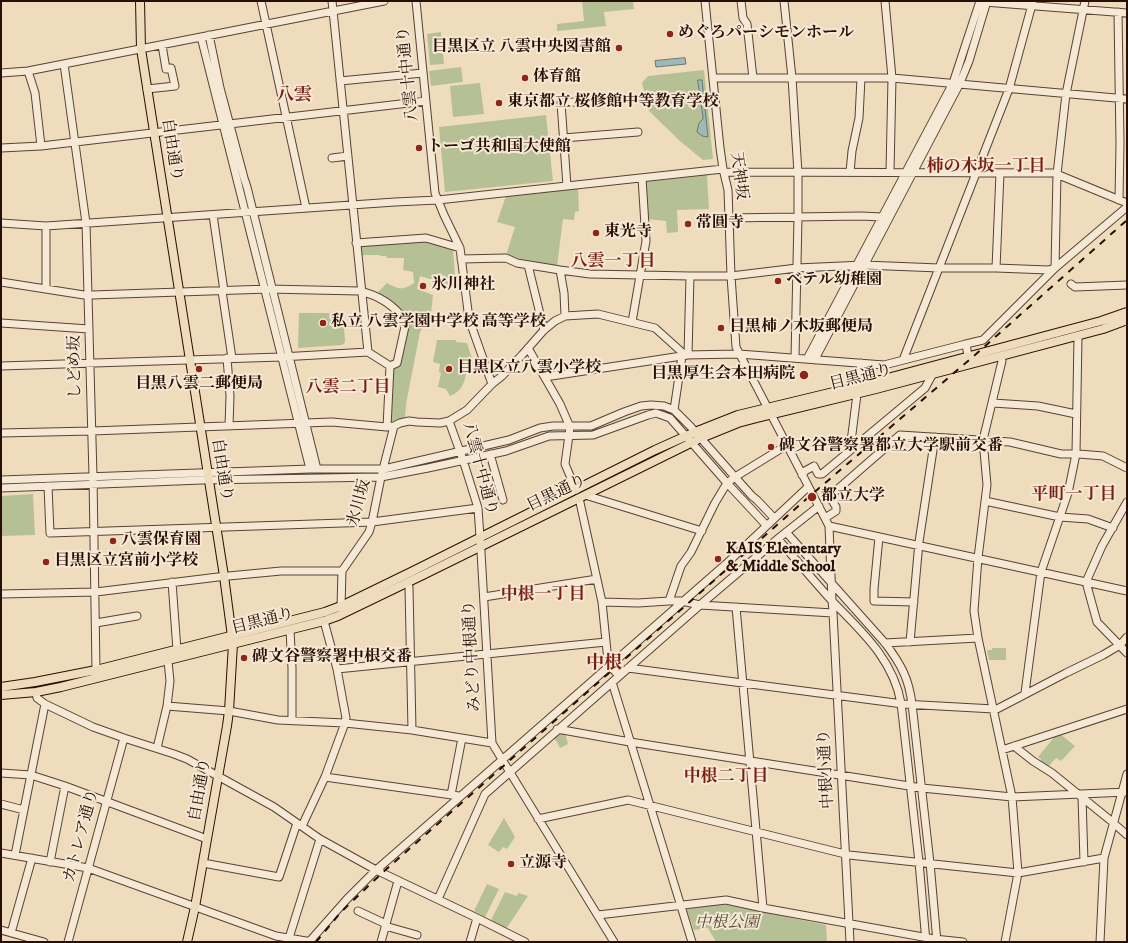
<!DOCTYPE html>
<meta charset="utf-8">
<style>
body{margin:0}
#map{position:relative;width:1128px;height:943px;overflow:hidden;background:#efdcbd;font-family:"IM FELL DW Pica",serif}
canvas{display:block}
.frame{position:absolute;inset:0;border:2px solid #290e03;pointer-events:none}
</style>
<div id="map">
<canvas width="1128" height="943"></canvas>
<div class="frame"></div>
</div>
<script>
const ctx = document.querySelector('canvas').getContext('2d');
ctx.lineJoin = 'round';
function paint(path, color) { ctx.fillStyle = color; ctx.fill(path, 'evenodd'); }
function trace(path, color, width, dash) { ctx.strokeStyle = color; ctx.lineWidth = width; ctx.lineCap = dash ? 'butt' : 'round'; ctx.setLineDash(dash || []); ctx.stroke(path); }
function drawText(font, color, halo, rows, align = 'center') {
  ctx.font = font + ' "IM FELL DW Pica","Noto Serif JP",serif'; ctx.lineWidth = 4; ctx.setLineDash([]); ctx.textBaseline = 'middle'; ctx.strokeStyle = halo; ctx.fillStyle = color; for (const [text, x, y, turn = 0] of rows) {
    ctx.save(); ctx.translate(x, y); ctx.rotate((+turn || 0) * Math.PI / 180); ctx.textAlign = isNaN(turn) ? turn : align; if (halo) ctx.strokeText(text, 0, 0); ctx.fillText(text, 0, 0); ctx.restore();
  }
}
const green = new Path2D(`
 M582,1H633L634,9L604,12L606,26L557,31V24L584,21Z
 M441,32L444,64L430,65L427,34Z
 M461,67L463,82L431,86L429,71Z
 M704,70L713,159L703,160L681,142L649,111L642,83L648,76Z
 M480,83L484,114L453,117L450,86Z
 M546,115L553,181L445,192L439,127Z
 M707,175L709,209L677,210L678,232L667,233L666,221L647,219L645,182Z
 M578,188L579,211L575,212L574,220L563,219L557,266L516,258L506,255L515,227L497,222L506,196Z
 M424,239L453,249L455,275L453,286L420,276L417,289L433,295L431,314L420,332L406,404L405,418L389,423L392,367L405,314L376,294L387,283C399,289 402,291 414,283L413,272L403,270L404,258H387L386,256H380L379,255H361L360,245Z
 M299,313H343L345,341L344,344L341,345L298,348Z
 M437,340H456V342L467,343L474,365L467,369C465,381 463,391 450,396L446,389L438,387L441,373L439,372L440,364L433,362Z
 M33,494L35,535L1,536V496Z
 M992,648H1006V660H989L987,650H992Z
 M560,732L565,733L568,744L560,748L554,737Z
 M1060,734L1075,746L1061,761L1056,758L1047,768L1039,762L1041,759L1038,757L1055,736Z
 M504,818L515,837L507,849L503,847L499,852L488,845Z
 M487,884L499,889L485,917L474,911Z
 M505,892L517,896L518,893L528,896L506,929L491,920Z
 M724,904L826,925L827,942H716L708,928L694,930L686,909Z`);
const water = new Path2D(`
 M685,58L686,64L656,67L655,61Z
 M698,80H702L708,137L702,136L697,132L699,123L703,119Z`);
const minor = new Path2D(`
 M261,1L306,208
 M332,1L368,352
 M416,1L435,193L444,215L460,248L469,319L492,384
 M705,1L720,148L723,169L728,190L731,276L736,347L829,526L832,600L833,613L850,942
 M741,1L743,18L747,24L753,78
 M784,1L792,78L798,173V217L795,358
 M885,1L892,78L890,172
 M984,2L1127,13
 M1118,12L1120,143L1119,200
 M209,35L220,88L244,178L247,187L317,469
 M201,37L310,469
 M64,64L86,223L93,476L96,670
 M28,71L35,93L41,146
 M1,73L28,71L384,1
 M713,78H892L1127,99
 M340,81L423,73
 M147,89L175,86L171,68L166,69L162,45
 M563,138L638,132
 M1,148L41,146L426,101
 M332,158L348,156
 M724,172L1054,173L1127,203
 M850,172L852,151L859,118L861,78
 M567,186L561,103L609,99
 M213,215L224,291
 M729,218L861,216L882,217
 M1,223L46,226
 M356,243L426,238L460,248
 M461,259L506,258L517,263L560,270L590,274L690,276H731L797,268L864,265L939,268H996L1048,270L1055,268L1057,174L1066,94L1085,1
 M528,265L544,330
 M996,268L1000,173
 M560,270L564,293L565,316
 M1,282L84,295H92L268,289L359,291C378,295 395,306 406,322L397,363L390,366
 M1071,284L1075,287L1127,285
 M46,289V226L395,202L438,200L723,169
 M222,291L232,358
 M632,322L646,241L642,178
 M1,323L89,329
 M528,348L560,404L570,427L569,435L565,464L576,490
 M968,356L966,344L983,340L1055,268L1127,207
 M1001,356L1002,361L983,440L987,485L978,558L974,611L978,638L1012,797L1018,873L1005,942
 M227,358L230,396L229,426
 M807,359L953,83L980,1
 M816,360V357L960,83L969,61L987,1
 M903,360L1009,89L1033,1
 M1,366L281,357L368,352L390,366L387,427
 M545,377L688,355L690,276
 M859,385V380L861,363
 M993,403L1038,406L1076,414
 M674,410L682,356
 M449,421L463,460L478,508L481,552L492,743L614,942
 M1,433L92,431L332,422L387,427L394,426L400,423L409,421L417,422L440,423L449,421L467,410L492,384L502,376L522,355L544,330L555,321L565,316L598,314L655,328L685,355L739,354L884,365L966,344
 M850,450L857,394
 M490,454L503,500
 M802,475L805,471L814,466L818,474H822L925,388L932,375
 M1,480L310,469H384L509,440L540,428L553,426H591L624,412L641,406L651,405L664,406L674,410L691,427L735,477L752,496L757,500L774,518
 M48,486L50,533L372,522L478,508
 M1,488L202,480L381,477L428,468L506,451L549,436L593,435L648,415L656,413L670,418L727,483L766,525
 M585,495L702,531
 M579,498L602,602L608,661L610,666L619,676
 M985,501L1060,517L1088,519L1113,528
 M1127,502L1102,546L1086,582L1097,622L1127,653
 M825,518L836,511V507L830,497L831,495L900,435L1010,442L1061,454H1079L1103,456L1127,468
 M829,526L1127,591
 M786,532L885,643C901,664 909,679 912,704L930,863L937,942
 M879,537L874,589V601L914,602
 M778,539C796,560 814,581 832,601C862,632 893,659 901,703L919,862L926,942
 M172,582L177,650
 M407,583L409,587L412,730
 M1,594L96,592L218,577L281,571H342
 M484,597L597,579
 M669,601L681,566L691,552L715,503L727,483L735,477L787,445
 M602,602L638,603L669,601H682L700,605L833,613
 M341,606L342,571L369,532L372,522L381,477L394,426
 M736,607L763,908
 M96,623L137,616
 M290,630L292,668V720
 M910,642L919,542L935,437
 M885,643L978,638
 M628,668L903,704L994,709H997L1066,673L1103,655L1120,645L1127,637
 M337,669L606,642
 M612,682L692,942
 M36,692L37,698L45,704L93,727L124,738L174,754L187,759L274,807L320,839L376,870L477,918L525,942
 M1025,693L1041,572L1068,493L1076,454L1078,336
 M167,706L229,711L278,720L345,723L412,730L492,743
 M557,729L630,742L922,788L1012,797L1127,792
 M1014,746L1033,761L1052,773L1110,820L1127,835
 M157,748L167,706L170,681L168,661
 M1002,750L1127,709
 M1,773L31,775L65,786L207,839
 M325,777L459,796
 M451,795L462,738
 M1082,797L1084,862
 M1,804L24,810
 M538,819L628,800L849,855L1018,873L1104,858
 M302,826L325,777L345,723L346,718L337,669L324,621
 M1,853L88,868L276,936L312,942
 M15,855L45,704
 M50,862L65,786
 M203,863L279,877L297,823
 M438,899L485,794L700,605L780,537L819,506
 M358,911L386,924
 M598,915L726,900L763,908L934,939L963,942
 M385,926L417,935
 M1,930L44,942
 M11,933L32,858
 M289,938L320,839
 M68,942L124,738
 M309,942L347,899L374,872L726,564L808,487
 M381,942L398,881
 M470,942L477,918
 M1100,942L1104,858L1127,774`);
const major = new Path2D(`
 M140,1L141,49L224,576L233,644L229,711L227,726L195,907L187,942
 M1,687L35,682L96,670L325,612L341,606L415,570L655,450L695,432L738,415L850,388L1101,321L1127,312
 M1,695L36,692L61,687L324,621L338,616L423,575L701,438L738,423L757,418L876,389L1103,329L1127,320`);
const rail = new Path2D(`
 M316,942L341,912L382,873L811,495L975,355L1127,220`);
const markers = [
 [670,34,4,"#8f2418"],
 [619,48,4,"#8f2418"],
 [525,78,4,"#8f2418"],
 [499,103,4,"#8f2418"],
 [419,148,4,"#8f2418"],
 [688,224,4,"#8f2418"],
 [596,233,4,"#8f2418"],
 [778,281,4,"#8f2418"],
 [423,286,4,"#8f2418"],
 [323,323,4,"#8f2418"],
 [721,328,4,"#8f2418"],
 [199,369,4,"#8f2418"],
 [449,369,4,"#8f2418"],
 [804,375,5,"#8f2418"],
 [771,447,4,"#8f2418"],
 [812,497,5,"#8f2418"],
 [113,541,4,"#8f2418"],
 [718,559,4,"#8f2418"],
 [46,562,4,"#8f2418"],
 [244,658,4,"#8f2418"],
 [511,864,4,"#8f2418"]
];
const poiNames = [
 ["めぐろパーシモンホール",678,34],
 ["目黒区立 八雲中央図書館",611,48,"right"],
 ["体育館",533,78],
 ["東京都立 桜修館中等教育学校",507,103],
 ["トーゴ共和国大使館",427,148],
 ["常圓寺",696,224],
 ["東光寺",604,233],
 ["ベテル幼稚園",786,281],
 ["氷川神社",431,286],
 ["私立 八雲学園中学校 高等学校",331,323],
 ["目黒柿ノ木坂郵便局",729,328],
 ["目黒区立八雲小学校",457,369],
 ["目黒厚生会本田病院",795,375,"right"],
 ["目黒八雲二郵便局",199,385,"center"],
 ["碑文谷警察署都立大学駅前交番",779,447],
 ["都立大学",821,497],
 ["八雲保育園",121,541],
 ["KAIS Elementary",726,550],
 ["& Middle School",726,568],
 ["目黒区立宮前小学校",54,562],
 ["碑文谷警察署中根交番",252,658],
 ["立源寺",519,864]
];
const streetNames = [
 ["八雲十中通り",409,74,-96],
 ["自由通り",171,150,81],
 ["天神坂",738,176,82],
 ["しどめ坂",76,367,-91],
 ["目黒通り",861,378,-14],
 ["八雲十中通り",479,469,75],
 ["自由通り",221,470,81],
 ["目黒通り",557,494,-26],
 ["氷川坂",360,503,-75],
 ["目黒通り",263,622,-14],
 ["みどり中根通り",473,656,-93],
 ["中根小通り",827,769,-93],
 ["自由通り",201,790,-80],
 ["カトレア通り",82,836,-75]
];
const parkNames = [
 ["中根公園",727,924]
];
const neighbourhoodNames = [
 ["柿の木坂一丁目",986,167],
 ["八雲一丁目",613,262],
 ["八雲二丁目",348,388],
 ["平町一丁目",1074,495],
 ["中根一丁目",543,595],
 ["中根二丁目",726,777]
];
const quarterNames = [
 ["八雲",294,96],
 ["中根",604,664]
];
paint(green, '#b5c194');
paint(water, '#9cbab8');
trace(water, '#6e7570', 1);
trace(minor, '#5a4232', 9);
trace(major, '#290e03', 10);
trace(minor, '#f5e8d4', 7);
trace(major, '#efdcbd', 8);
trace(rail, '#290e03', 2, [7, 7]);
for (const [x, y, r, color] of markers) { const dot = new Path2D(); dot.arc(x, y, r, 0, 2 * Math.PI); ctx.fillStyle = color; ctx.fill(dot); trace(dot, '#f5e8d4', 1.5); }
drawText('bold 16px', '#290e03', '#f5e8d4', poiNames, 'left');
drawText('16px', '#290e03', '#f5e8d4', streetNames);
drawText('italic 16px', '#5a4d36', '#f5e8d4', parkNames);
drawText('bold 17px', '#7a1f14', '#f5e8d4', neighbourhoodNames);
drawText('bold 18px', '#7a1f14', '#f5e8d4', quarterNames);
</script>
